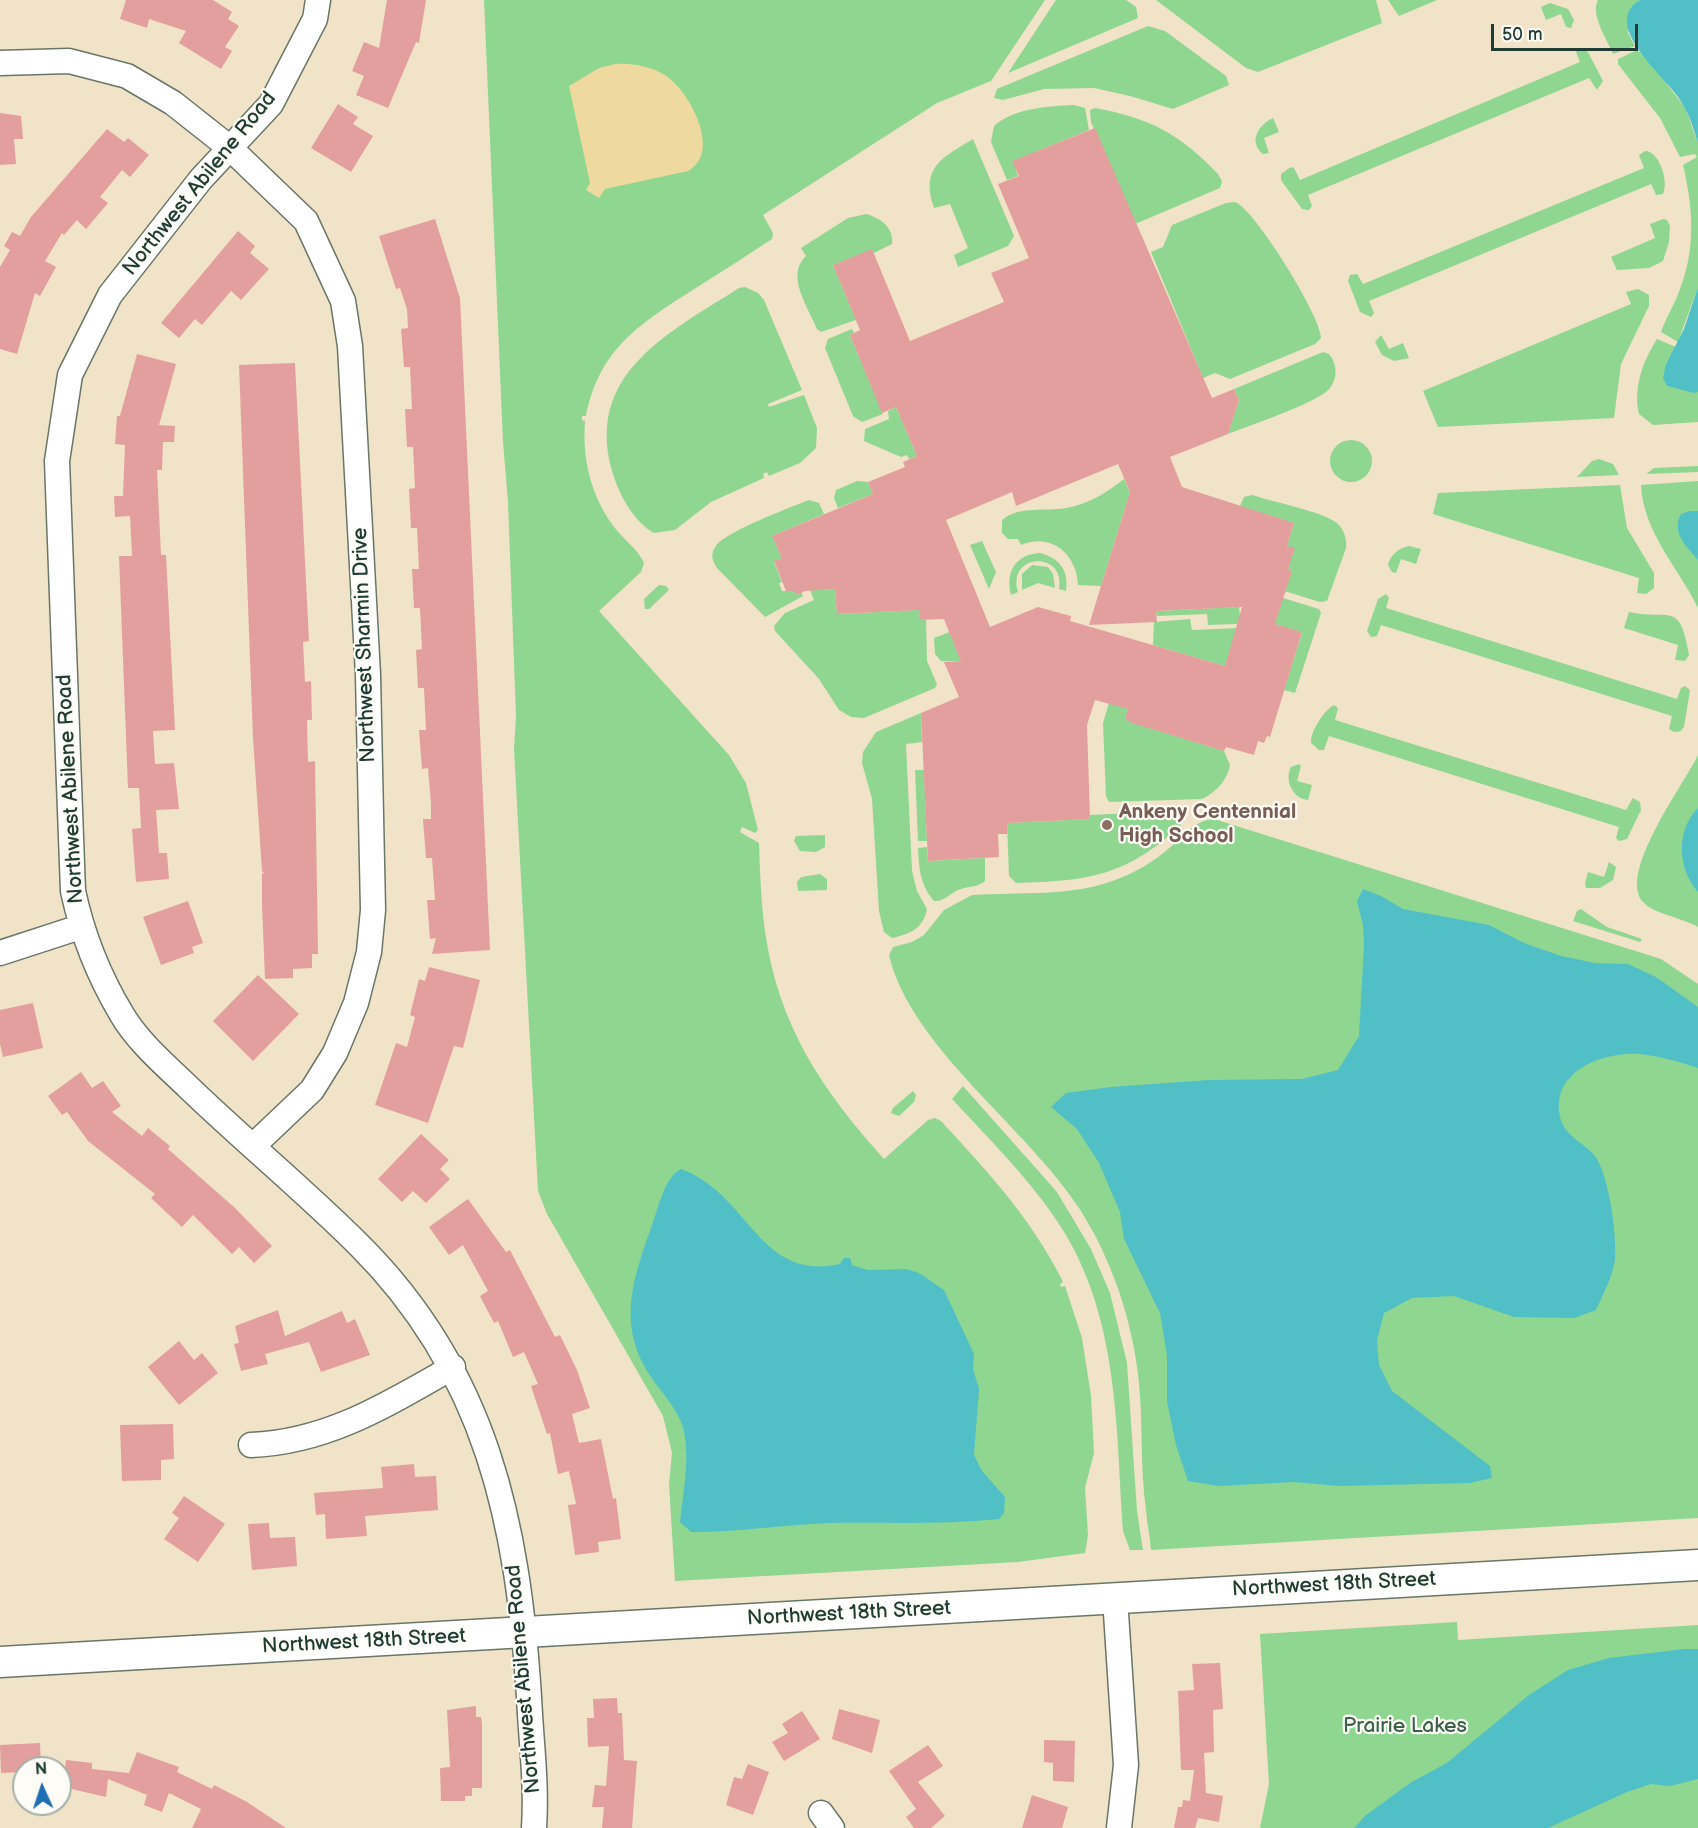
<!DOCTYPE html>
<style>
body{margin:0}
#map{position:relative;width:1698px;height:1828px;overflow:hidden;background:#f1e3c7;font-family:"Balsamiq Sans",sans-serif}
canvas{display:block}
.north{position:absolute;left:12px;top:1756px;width:60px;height:60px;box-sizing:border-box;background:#fdfcf7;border:2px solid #a4b0a9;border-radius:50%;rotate:357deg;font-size:16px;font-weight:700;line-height:24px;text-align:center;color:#1f3d34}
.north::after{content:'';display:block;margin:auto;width:21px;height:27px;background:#1f6fb2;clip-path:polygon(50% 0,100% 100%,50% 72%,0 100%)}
.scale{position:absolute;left:1491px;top:24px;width:147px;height:27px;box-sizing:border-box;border:3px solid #1f3d34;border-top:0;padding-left:8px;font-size:18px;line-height:21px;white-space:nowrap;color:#1f3d34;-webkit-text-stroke:4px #fdfcf7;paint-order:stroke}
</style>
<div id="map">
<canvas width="1698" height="1828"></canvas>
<div class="north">N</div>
<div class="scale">50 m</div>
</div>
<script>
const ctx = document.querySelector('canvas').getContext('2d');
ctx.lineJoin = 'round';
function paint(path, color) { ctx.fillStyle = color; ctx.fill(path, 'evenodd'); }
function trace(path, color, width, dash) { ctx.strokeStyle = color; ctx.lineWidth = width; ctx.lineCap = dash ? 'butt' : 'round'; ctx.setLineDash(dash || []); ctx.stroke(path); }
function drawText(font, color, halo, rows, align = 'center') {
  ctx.font = font + ' "Balsamiq Sans",sans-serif'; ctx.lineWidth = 4.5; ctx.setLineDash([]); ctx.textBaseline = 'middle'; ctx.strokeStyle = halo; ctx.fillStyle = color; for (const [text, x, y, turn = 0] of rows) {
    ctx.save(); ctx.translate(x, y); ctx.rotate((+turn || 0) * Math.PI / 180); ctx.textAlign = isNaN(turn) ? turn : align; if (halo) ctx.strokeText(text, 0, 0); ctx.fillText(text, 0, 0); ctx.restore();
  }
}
const green = new Path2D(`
 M484,0H1045L991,81L937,103L763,215L773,233L772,239C745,257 718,274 691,291C638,325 599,350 586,416H582V420L585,421C582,459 591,496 614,527C623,539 638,549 644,563L641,572L599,611L729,755L746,783L758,830L755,833L742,827L740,832L759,843C760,872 761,902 765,931C778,1025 822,1090 884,1159L928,1120L935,1118L941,1121C988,1172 1032,1219 1063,1282L1060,1284L1061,1287L1065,1286L1082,1338L1091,1396L1094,1453L1085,1488L1088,1535L1085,1553L1018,1562L675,1581L669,1484L672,1453L663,1416L547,1214L538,1191L514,749L516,716L508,502L503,442Z
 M1056,0H1126L1136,7L1138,18L1008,73Z
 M1156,0H1376L1382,23L1258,72L1246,68Z
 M1388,0H1437L1399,16Z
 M1598,0H1640L1636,3L1628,33L1635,46L1613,54C1607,39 1590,15 1598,0Z
 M1550,3L1568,9L1574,20L1571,28L1566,27L1561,14L1546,20L1541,7Z
 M1148,26L1165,31L1226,76L1229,85L1173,109L1130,96L1094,88L1044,89L1003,100L994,98L997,89Z
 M1578,48L1588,52L1603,81L1597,90L1589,78L1308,195L1312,206L1309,210L1302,209L1281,180V174L1291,167L1294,168L1300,180L1580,62L1576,52Z
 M1637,50L1650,62L1686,109L1698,144V287L1678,342L1661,332C1666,317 1675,304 1680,289C1696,248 1693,207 1683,165L1697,157L1695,154L1680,157L1660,118L1618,64V59Z
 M1074,105L1085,108L1089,130L1013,161L1018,176L1007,180L991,142L994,126C1014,108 1049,106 1074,105Z
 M1095,108C1150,118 1180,134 1218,174L1222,181L1220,188L1135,224L1091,122L1090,110Z
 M1273,118L1279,132L1264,138L1269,153L1263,154C1248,142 1258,125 1273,118Z
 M973,139L1014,236L1008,246L958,267L954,255L968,248L950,204L934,208C920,167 942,158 973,139Z
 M1645,151C1660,151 1669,183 1663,194L1656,195L1651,184L1369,301L1374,313L1371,317L1360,312L1348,281L1350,275L1357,274L1363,284L1644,168L1639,155Z
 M1235,202C1254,208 1322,318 1321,338L1315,344L1230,379L1215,373L1203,378L1151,252L1163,247L1172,225L1226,203Z
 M866,214C881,218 894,228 892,244L874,253L872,250L833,265L856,320L821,332L817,329C808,307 785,275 806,256L801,248L848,218Z
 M1663,219L1667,220L1670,226L1669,242L1663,261L1649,268L1617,270L1611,257L1655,238L1650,224Z
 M745,287L758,293L764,300L802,390L768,404L769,407L804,395L817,428L816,448L800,463L769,476L767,472L763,474L764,478L711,502L675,530L654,533C634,522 620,496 613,474C583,374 669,333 739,288Z
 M1638,289L1649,295V306L1621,364L1614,418L1438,427L1423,391L1631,304L1626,292Z
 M852,329L854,333L850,335L883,414L862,422L853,416L825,348L828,339Z
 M1381,335L1389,349L1403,343L1409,358L1394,361L1382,355L1375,342Z
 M1657,339L1676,347L1666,364L1667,386L1698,392V422L1653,425L1639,414C1633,387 1643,361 1657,339Z
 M1323,352L1329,354C1337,363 1338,378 1330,388C1318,403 1250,425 1228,434L1239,400L1234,389Z
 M896,407L917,456L909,459L907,455L901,457L864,441L865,429L889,419L888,411Z
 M1330 461a21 21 0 1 1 42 0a21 21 0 1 1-42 0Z
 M1599,459L1613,464L1619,475L1577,477L1592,461Z
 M1698,466V472L1646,474L1654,468Z
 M1124,479L1130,492L1101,586L1078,585C1077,555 1052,532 1021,545L1018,539H1008L1002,533V520C1020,505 1045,512 1066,508C1089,504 1106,493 1124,479Z
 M857,481L868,482L873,494L838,508L834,498L836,490Z
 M1698,481V608C1678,567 1643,532 1641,485Z
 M1620,485L1627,528L1654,573V588L1646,594L1637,593L1639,578L1433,514L1438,493Z
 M1252,495C1273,502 1321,511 1337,523C1344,529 1347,539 1346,548L1327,601L1320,602L1268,586L1289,579L1292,571L1288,569L1294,549L1287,546L1294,523L1240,506L1244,497Z
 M809,500L819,503L824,514L772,536L782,558L774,562L782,582L779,583L782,591H794L797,595L801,592L803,596L765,617L717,568C712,561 710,553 716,546C725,532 791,507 809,500Z
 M982,541L996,572L989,589L970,545Z
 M1409,546L1421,549L1416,564L1401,559L1396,573L1392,572L1388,565C1391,554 1399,548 1409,546Z
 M1040,553C1060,558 1069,571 1066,591L1059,589C1066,550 1006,553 1018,592L1011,595C1005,572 1016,554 1040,553Z
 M1032,565L1048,567L1053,574L1055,588L1038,583L1022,590V574Z
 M659,585L666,586L669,590L649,609H645L644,599Z
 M835,589L837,614L919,610L920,620H926L927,661L937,684L935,688L864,718L851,717L839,710L819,679L775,631L774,626L785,613L814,600L810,590Z
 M1270,594L1319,609L1321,613L1295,693L1284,690L1302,633L1275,624Z
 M1386,594L1389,598L1386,608L1677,699L1681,688L1685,686L1690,690L1684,727L1681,731L1674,732L1669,729L1672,716L1381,625L1377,636L1371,637L1367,631L1378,599Z
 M1239,607L1240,617L1237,624L1208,625L1207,614L1157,616L1156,611Z
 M1629,612C1669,621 1680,599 1689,655L1685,661L1675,660L1678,645L1624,628Z
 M1190,619L1192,630L1238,628L1225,666L1153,645L1154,622Z
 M950,632L961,662L941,661L935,654L934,638Z
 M1109,703L1128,709L1125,719L1133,723L1224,751L1230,765C1227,781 1216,792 1202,799L1109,802L1106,796L1103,723Z
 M1334,705L1338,708L1335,720L1626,810L1633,798L1640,802L1641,810L1627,839L1619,841L1616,838L1619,827L1329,736L1324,750H1319L1311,743C1310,732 1324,710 1334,705Z
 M921,713L922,742L906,744L912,871L917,891L927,909C923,929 910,934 892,938L884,932L879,911L872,799L862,763L863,752L876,732Z
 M1698,755V927C1683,918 1655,914 1644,903C1615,876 1685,783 1698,755Z
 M1299,764L1301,766L1297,781L1312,785L1308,800C1293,799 1284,780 1291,767Z
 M915,770H924L927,841H918Z
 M1175,811L1181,815V825C1127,876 1088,881 1016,883L1009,876L1007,823L1090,819V815Z
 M1214,819L1661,959L1698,984V1518L1151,1550C1150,1537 1147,1523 1146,1510C1140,1468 1143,1425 1139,1383C1133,1322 1112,1259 1079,1208C1027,1128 910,1046 889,955L893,947L912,942L924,935L944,910L972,895C1020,892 1073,897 1118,879C1134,873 1149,864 1162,854C1179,842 1192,820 1214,819Z
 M825,835V847L816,852L800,851L794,841L796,836Z
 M927,847L928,861L985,858V881C978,887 970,886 961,889C951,892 945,902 934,901C920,885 919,868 918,848Z
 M1609,862L1616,867L1613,880L1600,888H1586L1585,883L1588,872L1604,877Z
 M820,874L827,879V890L798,891L797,882L801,877Z
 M1581,909L1607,927L1642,939L1640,942L1573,921L1577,911Z
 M963,1086L1057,1192L1091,1249L1110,1293L1127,1363L1137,1511L1143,1550H1130L1123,1531C1116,1427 1119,1318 1061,1227C1031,1180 990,1140 952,1099Z
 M913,1091L916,1095L914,1102L899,1116L891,1113L893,1108Z
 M1457,1622L1458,1640L1698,1625V1828H1260L1269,1784L1260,1634Z`);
const sand = new Path2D(`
 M615,64C633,63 649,66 665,75C689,90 723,153 688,171L605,189L599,198L586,190L590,183L569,86L599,68Z`);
const water = new Path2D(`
 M1640,0H1698V144C1694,128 1688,111 1678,97C1663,75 1600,24 1640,0Z
 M1698,287V392L1694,393L1667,386L1663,378L1666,364L1684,329Z
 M1690,511H1698V560C1686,546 1671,532 1681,514Z
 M1698,808V892C1677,868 1676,830 1698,808Z
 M1363,889L1381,896L1403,909L1489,925L1524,943L1561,956L1595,963L1628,964L1656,977L1698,1007V1068C1680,1062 1659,1056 1640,1054C1600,1052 1548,1073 1561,1120C1566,1137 1586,1144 1595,1156C1609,1175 1617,1236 1615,1259C1613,1276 1603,1294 1596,1310L1574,1318L1514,1317L1454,1296L1412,1298L1384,1313L1377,1340L1379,1365L1392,1391L1490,1466L1492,1478L1470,1483L1339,1486L1294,1482L1219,1486L1188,1481L1176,1445L1167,1401V1355L1160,1313L1124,1239L1120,1212L1099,1163L1077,1129L1051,1107L1066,1093L1111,1087L1209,1080L1302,1079L1338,1070L1359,1036L1364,945L1363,925L1357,901Z
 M681,1169C750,1194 758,1282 840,1264L844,1258H850L852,1265L868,1270L906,1269L919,1273L944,1290L974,1354L973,1369L979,1389L974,1455L982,1471L1005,1497L1004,1513L999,1519C942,1525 886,1522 829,1523C782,1525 737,1532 691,1532L680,1522C683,1492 690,1462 684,1431C680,1412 662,1393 651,1377C616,1325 633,1279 652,1225C659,1207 664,1178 681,1169Z
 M1684,1649H1698V1779L1670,1786L1651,1784L1627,1792L1548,1828H1354L1365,1816L1410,1783L1447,1763L1529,1695L1568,1670L1609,1658Z`);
const building = new Path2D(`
 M126,0H213L232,12L228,19L239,26L225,47L232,51L221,69L179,43L186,31L149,19L147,28L120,19Z
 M387,0H426L419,43L416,42L388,108L356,95L364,76L352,71L364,42L379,48Z
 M338,104L358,117L353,124L373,136L351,172L311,148Z
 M0,113L21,116L23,139H14L16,164L0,165Z
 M1095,128L1212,398L1234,389L1239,400L1228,434L1170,457L1182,487L1294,523L1287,546L1295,548L1288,569L1292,571L1275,624L1302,632L1270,737L1267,736L1264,743L1258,741L1254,755L1226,747L1224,751L1132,723L1125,719L1128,709L1095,700L1087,725L1090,819L1007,823V834H998L999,857L928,861L921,713L959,697L944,662H961L944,619L920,620L919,610L837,614L835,589L805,591L797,595L794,591H786L774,561L782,558L772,536L873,494L868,482L905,467L903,462L917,456L896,407L882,413L850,335L860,330L833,265L872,249L910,341L1004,302L991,273L1029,258L998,184L1019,176L1012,161ZM1118,464L1130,492L1089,625L1157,622L1156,611L1242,607L1225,666L1070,621L1071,616L1038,607L990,627L946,520L1012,492L1016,506Z
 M107,129L124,142L128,138L149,155L130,177L122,170L100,197L108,203L86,229L77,220L64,235L62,233L45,261L56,267L40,296L35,293L17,354L0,349V267L10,250L4,246L12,232L20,236L31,217Z
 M435,219L460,298L490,950L432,954L436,938L430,939L427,900H435L432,858H426L423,819H431V804L428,768L422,769L419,730H426L424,688H418L416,650L422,649L420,608H414L412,569H419L417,528H411L409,489L415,488L413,447H407L405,409H412L410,367H404L401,329L408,328L407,309L400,288L396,289L379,236Z
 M238,231L255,246L250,253L269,269L241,300L231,291L202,325L195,319L179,338L161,323Z
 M137,354L176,364L159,425L175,426L174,442H163L162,470H157L161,555H166L175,730L153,731L155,764L174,763L179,809L156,810L159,853H167L169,879L136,882L132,829L141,828L139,788H128L119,556H132L130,516L115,517L114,496H123L125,445L115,444L117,416H120Z
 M295,363L309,641L303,642L305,682L311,681L312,720H307L308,762L315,761L318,954H312V968L293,969V978L265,979L262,904V874L264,873L262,871L253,738L239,365Z
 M188,901L203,943L192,947L194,953L161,965L143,917Z
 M429,967L480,980L463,1048L454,1046L428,1123L375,1105L396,1043L407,1047L415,1017L410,1015L419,979L425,981Z
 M258,975L299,1014L253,1061L213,1021Z
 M33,1003L43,1048L3,1057L0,1044V1010Z
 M81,1072L92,1088L103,1081L121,1106L112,1112L142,1136L148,1128L170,1146L168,1149L235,1208L272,1246L254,1263L239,1247L232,1254L193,1215L182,1227L151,1198L155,1194L88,1141L67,1112L62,1115L48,1096Z
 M421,1134L449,1160L440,1169L450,1179L426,1203L413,1191L402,1202L378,1179Z
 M468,1199L506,1252L510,1250L555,1337L560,1335L577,1370L590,1408L572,1414L579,1443L601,1439L613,1499L616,1498L621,1539L598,1542L599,1552L575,1555L568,1505L576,1504L569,1471L558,1474L550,1433L547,1434L531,1386L538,1384L524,1352L513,1357L498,1321L494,1323L480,1296L488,1291L463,1245L449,1255L429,1227Z
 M278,1310L285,1336L342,1311L347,1323L355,1319L370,1355L321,1372L309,1342L265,1354L268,1364L241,1371L234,1344L239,1343L235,1326Z
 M179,1341L194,1360L202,1353L218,1373L179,1405L148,1367Z
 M173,1424L174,1459L161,1460V1480L122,1481L120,1425Z
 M414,1464L415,1477L436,1476L438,1510L365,1516L367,1536L326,1539L325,1514L316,1515L314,1493L383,1488L381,1467Z
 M184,1496L225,1524L198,1562L164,1539L179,1518L172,1513Z
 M269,1523L270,1538L295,1537L297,1566L252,1570L248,1524Z
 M1220,1663L1223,1709L1213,1710L1214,1752L1204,1753L1206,1793L1223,1796L1219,1822L1198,1818L1195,1828H1174L1178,1807H1182L1183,1800L1190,1801L1194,1770H1181L1178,1691L1194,1690L1192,1664Z
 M617,1698L618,1713H622L624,1760L637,1761L632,1828H602L604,1807H592L595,1785L606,1786L609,1746L588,1747L587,1718H594L593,1699Z
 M476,1706V1717H481L482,1724V1788H472V1796H465V1801H441L440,1768L450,1767L447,1710Z
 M839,1709L880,1720L872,1753L832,1739Z
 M802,1711L820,1739L784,1761L772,1742L788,1733L782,1724Z
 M1044,1740L1075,1741L1074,1782L1053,1781V1763L1044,1762Z
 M40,1743L41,1768H24V1772L1,1773L0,1745Z
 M928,1745L943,1766L918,1782L945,1816L931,1828H914L906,1817L916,1809L889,1771Z
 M137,1752L179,1767L177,1772L212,1789L214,1785L247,1802L286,1828H192L201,1809L169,1793L162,1812L144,1805L147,1795L108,1779L106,1797L63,1787L66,1760L92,1763V1769L129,1773Z
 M748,1764L769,1772L753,1815L726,1805L734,1777L742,1779Z
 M1032,1795L1068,1807L1062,1828H1022Z`);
const minor = new Path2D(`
 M318,0L315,19L271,104L201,179L110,295L70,375L57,461L73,891C82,933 99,976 121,1013C137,1041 164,1064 187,1086C244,1141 305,1191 360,1246C487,1373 518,1524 529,1697C531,1741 537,1783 534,1828
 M0,63L69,61L127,76L173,103L230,148L306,221L343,301L350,346L368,675L373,910L369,952L356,1003L335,1053L312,1090L253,1146
 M0,953L80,927
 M251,1445C328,1442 388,1404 453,1367
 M1115,1598L1126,1765L1119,1828
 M821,1813L832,1828`);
const major = new Path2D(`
 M0,1662L1698,1565`);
const markers = [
 [1107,825,6,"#8d6e63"]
];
const streetNames = [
 ["Northwest Abilene Road",200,184,-51],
 ["Northwest Sharmin Drive",365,645,-92],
 ["Northwest Abilene Road",71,789,-93],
 ["Northwest 18th Street",1334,1585,-3],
 ["Northwest 18th Street",849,1614,-3],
 ["Northwest 18th Street",364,1642,-3],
 ["Northwest Abilene Road",524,1679,-95]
];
const educationNames = [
 ["Ankeny Centennial",1119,813],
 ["High School",1119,837]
];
const parkNames = [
 ["Prairie Lakes",1405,1727]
];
paint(green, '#8fd691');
paint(sand, '#eeda9e');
paint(water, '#51bfc6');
paint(building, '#e39f9d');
trace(minor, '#687767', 27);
trace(major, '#687767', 33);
trace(minor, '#fff', 24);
trace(major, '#fff', 30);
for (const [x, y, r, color] of markers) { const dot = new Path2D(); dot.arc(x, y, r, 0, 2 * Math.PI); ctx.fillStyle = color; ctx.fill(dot); trace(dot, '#fdfcf7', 2); }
drawText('21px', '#1f3d34', '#fdfcf7', streetNames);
drawText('bold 21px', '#785e54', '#fdfcf7', educationNames, 'left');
drawText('21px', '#3b634b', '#fdfcf7', parkNames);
</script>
